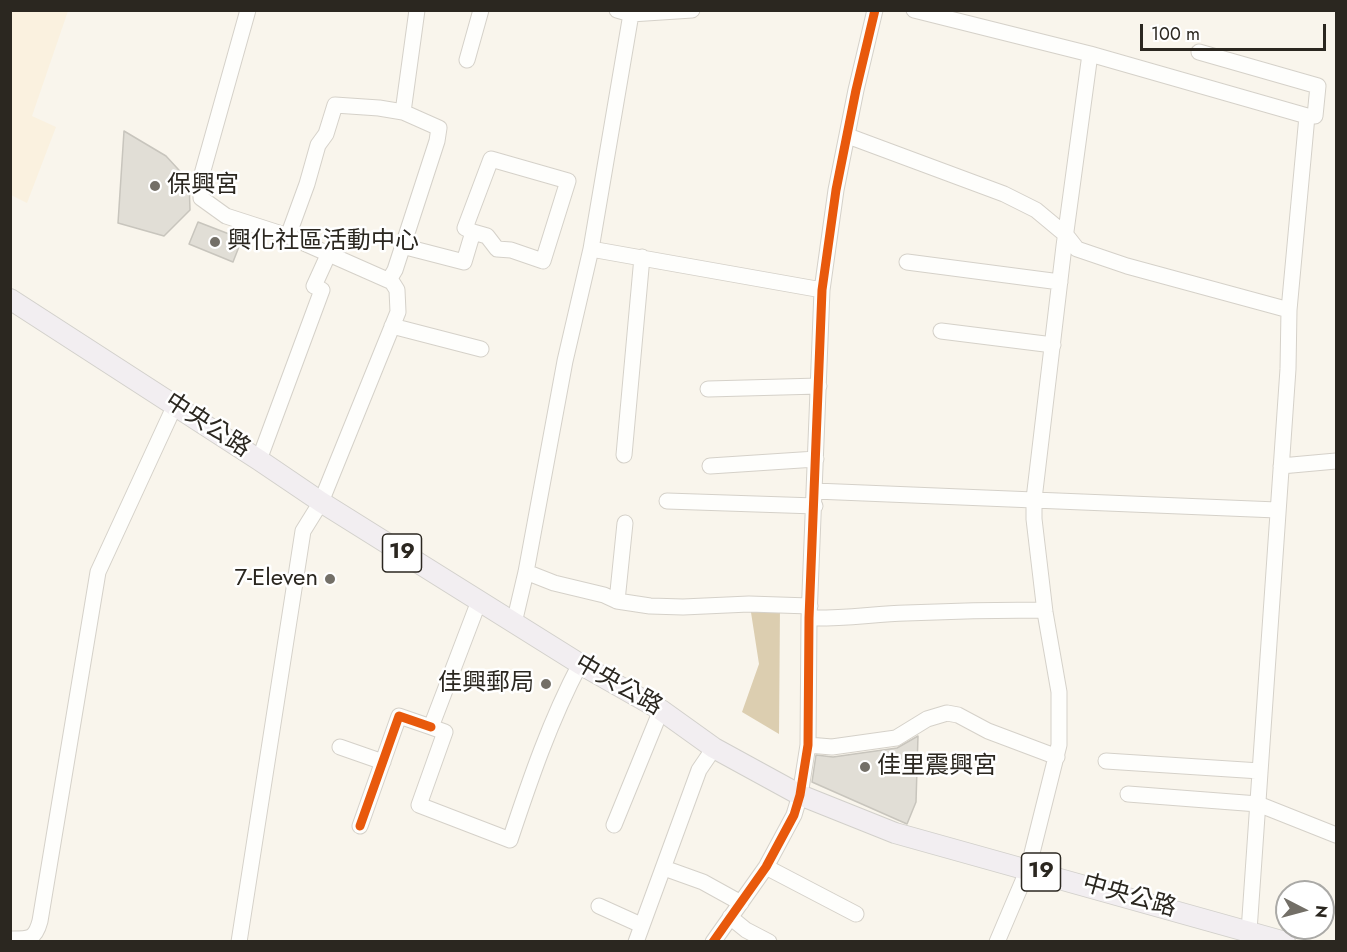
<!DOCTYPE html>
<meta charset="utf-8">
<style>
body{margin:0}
#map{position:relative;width:1347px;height:952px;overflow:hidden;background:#f9f5ec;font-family:Jost,sans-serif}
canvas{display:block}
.frame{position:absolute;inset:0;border:12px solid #2b2720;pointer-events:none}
.north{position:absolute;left:1275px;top:880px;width:60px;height:60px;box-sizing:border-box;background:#fff;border:2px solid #aaa9a6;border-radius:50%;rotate:96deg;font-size:16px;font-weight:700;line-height:24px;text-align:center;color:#2b2720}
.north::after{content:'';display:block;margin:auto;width:21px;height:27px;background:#736f67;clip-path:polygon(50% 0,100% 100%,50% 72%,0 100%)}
.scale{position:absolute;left:1140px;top:24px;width:186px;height:27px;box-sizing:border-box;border:3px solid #2b2720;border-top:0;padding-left:8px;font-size:18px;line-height:21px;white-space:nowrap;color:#2b2720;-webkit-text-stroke:4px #fff;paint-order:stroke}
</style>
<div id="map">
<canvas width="1347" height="952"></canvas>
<div class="frame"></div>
<div class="north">N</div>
<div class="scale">100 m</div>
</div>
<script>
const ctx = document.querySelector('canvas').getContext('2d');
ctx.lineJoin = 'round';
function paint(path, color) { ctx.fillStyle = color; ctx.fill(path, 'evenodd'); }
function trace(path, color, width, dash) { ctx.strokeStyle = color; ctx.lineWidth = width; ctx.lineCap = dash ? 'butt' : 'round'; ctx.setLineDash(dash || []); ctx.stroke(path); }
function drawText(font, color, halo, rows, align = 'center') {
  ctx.font = font + ' Jost,"Noto Sans TC",sans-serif'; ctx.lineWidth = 5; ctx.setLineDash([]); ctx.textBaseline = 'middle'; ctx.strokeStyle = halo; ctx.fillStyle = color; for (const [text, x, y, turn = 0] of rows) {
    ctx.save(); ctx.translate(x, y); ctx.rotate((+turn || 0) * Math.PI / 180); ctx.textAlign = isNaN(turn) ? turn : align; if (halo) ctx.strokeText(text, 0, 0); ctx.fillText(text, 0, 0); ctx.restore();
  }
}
const built = new Path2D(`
 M10,11H68L32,116L56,127L27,203L11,195Z`);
const water = new Path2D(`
 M750,606H780L779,734L742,712L759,664Z`);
const building = new Path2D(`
 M124,131L166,156L189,181L190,210L164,236L118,223Z
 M198,222L242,239L233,262L189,244Z
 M918,736L916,802L907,824L812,782L816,755L833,757L897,748Z`);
const minor = new Path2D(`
 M617,10L631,14L692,10
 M914,10L1090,54L1307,116H1315L1318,86L1199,52
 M467,60L481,10
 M848,136L1004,194L1036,210L1066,235L1077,249L1127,266L1289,310
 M288,236L307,184L318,145L326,134L335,105L379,108L403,112
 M402,246L464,262L473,232L465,228L491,159L568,181L543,261L511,250L497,249L487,236L473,232
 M591,249L822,290
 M907,262L1060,282
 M389,280L395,270L437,141L439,128L403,112L417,10
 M392,326L481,349
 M941,331L1053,345
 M708,389L819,386
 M624,455L642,257
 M259,460L322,290L314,286L329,253
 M710,466L816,459
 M1281,466L1336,461
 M815,491L1277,510
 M667,501L815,506
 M526,572L554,583L604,595L617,601L650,606L683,607L749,604L810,606
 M479,601L431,727L445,732L419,805L510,840C530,780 550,721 580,664
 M617,601L625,523
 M809,618C842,619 874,614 906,613C951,611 996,610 1041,610L1045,612
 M514,623L526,572L565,361L591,249L631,14
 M808,745L832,747L896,738L927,719L947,713L958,715L988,731L1057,757
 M340,747L383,762
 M1106,761L1260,771
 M1128,794L1258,804L1336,835
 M614,825L661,710
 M360,826L399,716L431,727
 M766,867L856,914
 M664,868L703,882L741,903
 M599,906L641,925
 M730,917L746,930L769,942
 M1249,931L1288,369L1289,310L1307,116
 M10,939C29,939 35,940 40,921L98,572L175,405
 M239,942L303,531L321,502L398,312L397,290L392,282L288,236L226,216L201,198L202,174L248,10
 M636,942L699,770L714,748
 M713,942L766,867L794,815L800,795L808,745L809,618L822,290L836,190L856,90L875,10
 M997,942L1028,869L1059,745V692L1045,612L1034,519V499L1064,246L1090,54`);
const major = new Path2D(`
 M10,299L259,460L321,502L580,664L661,710L714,748L800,795L895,833L1285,942`);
const cycleway = new Path2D(`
 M360,826L399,716L431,727
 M713,942L766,867L794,815L800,795L808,745L809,618L822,290L836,190L856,90L875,10`);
const markers = [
 [155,186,6,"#736f67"],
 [215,242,6,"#736f67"],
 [330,579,6,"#736f67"],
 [546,684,6,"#736f67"],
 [865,767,6,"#736f67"]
];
const shields = [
 [402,553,39],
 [1041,872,39]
];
const shieldNames = [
 ["19",402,553],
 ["19",1041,872]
];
const poiNames = [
 ["保興宮",167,186],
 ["興化社區活動中心",227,242],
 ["7-Eleven",318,579,"right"],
 ["佳興郵局",534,684,"right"],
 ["佳里震興宮",877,767]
];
const streetNames = [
 ["中央公路",207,426,33],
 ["中央公路",618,686,30],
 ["中央公路",1129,897,16]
];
paint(built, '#faf1df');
paint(water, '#dcceb0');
paint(building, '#e1ded6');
trace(building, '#c8c5bd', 1.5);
trace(minor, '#d5d1c9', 17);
trace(major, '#d2d0cb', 22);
trace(minor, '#fefefc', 15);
trace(major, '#f2eef1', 20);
trace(cycleway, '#e8590c', 9);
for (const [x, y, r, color] of markers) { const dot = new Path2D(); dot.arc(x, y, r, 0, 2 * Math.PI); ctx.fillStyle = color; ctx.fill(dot); trace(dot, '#fff', 2); }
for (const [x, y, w] of shields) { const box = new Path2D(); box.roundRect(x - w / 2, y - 19, w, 38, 4.5); ctx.fillStyle = '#fff'; ctx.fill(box); trace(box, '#2b2720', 1.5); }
drawText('bold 22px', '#2b2720', null, shieldNames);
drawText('24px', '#2b2720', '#fff', poiNames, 'left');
drawText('24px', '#2b2720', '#fff', streetNames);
</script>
